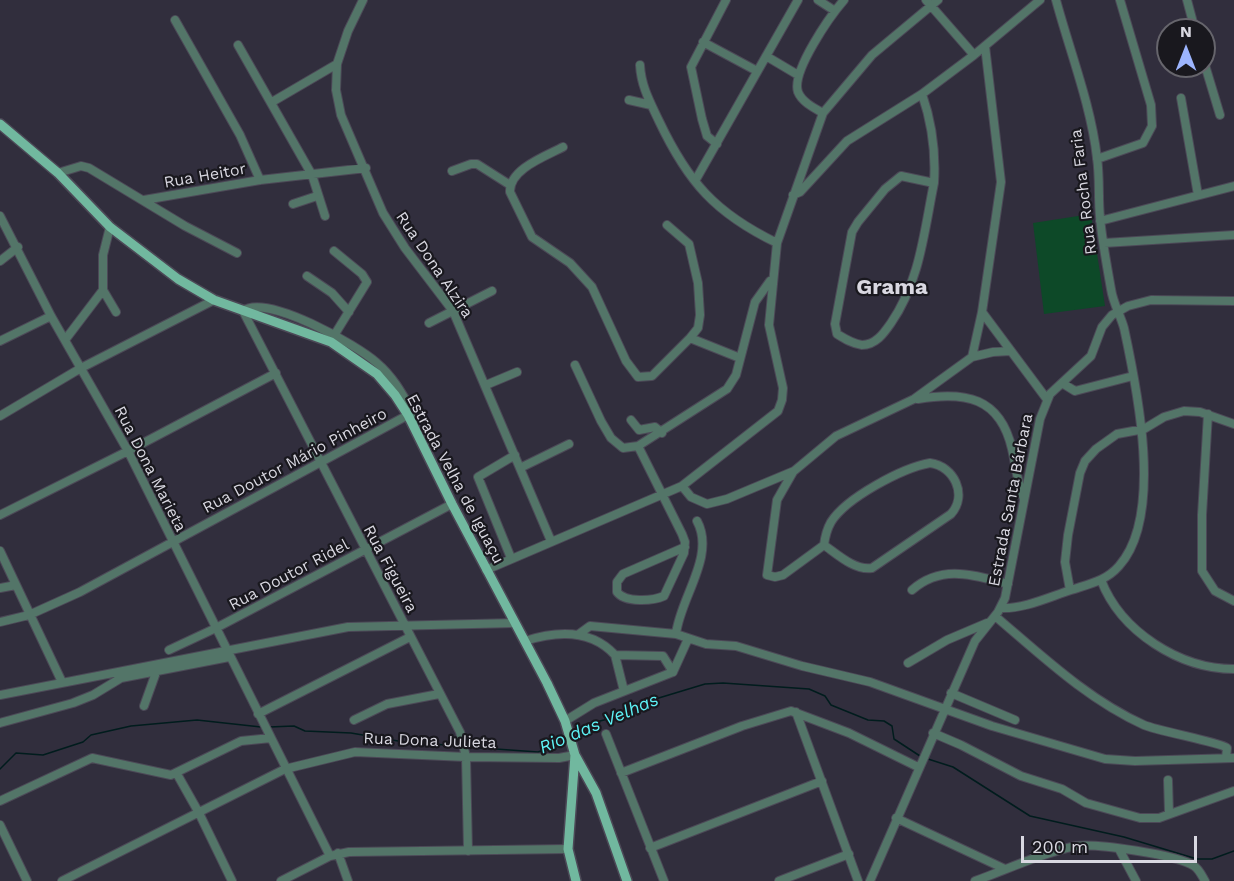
<!DOCTYPE html>
<meta charset="utf-8">
<style>
body{margin:0}
#map{position:relative;width:1234px;height:881px;overflow:hidden;background:#312e3d;font-family:"Work Sans",sans-serif}
canvas{display:block}
.north{position:absolute;left:1156px;top:18px;width:60px;height:60px;box-sizing:border-box;background:#19181e;border:2px solid #66656c;border-radius:50%;rotate:0deg;font-size:16px;font-weight:700;line-height:24px;text-align:center;color:#d9d8e1}
.north::after{content:'';display:block;margin:auto;width:21px;height:27px;background:#9cb4fd;clip-path:polygon(50% 0,100% 100%,50% 72%,0 100%)}
.scale{position:absolute;left:1021px;top:836px;width:176px;height:27px;box-sizing:border-box;border:3px solid #d9d8e1;border-top:0;padding-left:8px;font-size:18px;line-height:21px;white-space:nowrap;color:#d9d8e1;-webkit-text-stroke:4px #19181e;paint-order:stroke}
</style>
<div id="map">
<canvas width="1234" height="881"></canvas>
<div class="north">N</div>
<div class="scale">200 m</div>
</div>
<script>
const ctx = document.querySelector('canvas').getContext('2d');
ctx.lineJoin = 'round';
function paint(path, color) { ctx.fillStyle = color; ctx.fill(path, 'evenodd'); }
function trace(path, color, width, dash) { ctx.strokeStyle = color; ctx.lineWidth = width; ctx.lineCap = dash ? 'butt' : 'round'; ctx.setLineDash(dash || []); ctx.stroke(path); }
function drawText(font, color, halo, rows, align = 'center') {
  ctx.font = font + ' "Work Sans",sans-serif'; ctx.lineWidth = 4.5; ctx.setLineDash([]); ctx.textBaseline = 'middle'; ctx.strokeStyle = halo; ctx.fillStyle = color; for (const [text, x, y, turn = 0] of rows) {
    ctx.save(); ctx.translate(x, y); ctx.rotate((+turn || 0) * Math.PI / 180); ctx.textAlign = isNaN(turn) ? turn : align; if (halo) ctx.strokeText(text, 0, 0); ctx.fillText(text, 0, 0); ctx.restore();
  }
}
const green = new Path2D(`
 M1091,214L1105,306L1044,314L1033,223Z`);
const stream = new Path2D(`
 M269,727L294,726L305,731L351,733L404,742L460,746
 M573,739L581,736L596,722L612,718L629,707L705,684L723,683L809,689L825,696L831,705L868,720L884,721L892,726L894,739L920,756
 M468,747L538,752L566,742
 M928,759L953,767L1030,816L1124,837L1197,859H1212L1234,851
 M0,769L16,753L43,755L83,742L91,735L131,726L197,720L261,727`);
const minor = new Path2D(`
 M363,0L348,31L337,64L336,90L341,115L383,213L405,248L453,311L551,541
 M818,0L835,11
 M926,0L974,55
 M1187,0L1195,30
 M175,20L240,135L260,180
 M703,42L757,71
 M238,45L312,175L325,216
 M985,46L1001,182L982,312L1046,398
 M766,56L798,75
 M1204,62L1220,115
 M640,65C641,86 650,102 659,121C688,182 715,213 777,243
 M922,94C932,123 936,151 934,183C924,232 920,281 891,323C884,333 876,345 862,345C853,344 845,339 837,334L835,324L852,232L858,222L885,189L901,176L934,183
 M1181,98L1198,195
 M629,100L651,105
 M272,102L337,64
 M823,113C814,108 802,102 798,92C791,72 830,16 844,0
 M717,144L707,136L702,119L691,67L726,0
 M563,147C546,156 509,169 510,192L532,237L570,263L592,287L626,361L638,377L652,376L690,338L698,328L700,315L698,283L689,244L667,225
 M1097,159L1143,143L1152,126L1151,105L1120,0
 M452,171L471,164H477L510,185
 M58,173L81,166L89,168L185,226L237,253
 M695,181L798,0
 M793,195L800,192L847,141L922,94L974,55L1040,0
 M144,200L260,180L366,168
 M293,204L317,196
 M0,216L51,316L128,451L330,856
 M1100,221L1234,186
 M1104,243L1234,235
 M334,251L362,274L367,282L335,334
 M0,261L18,247
 M307,276L332,293L349,312
 M103,290L116,312
 M429,323L492,291
 M690,338L740,358
 M65,340L103,290V255L110,227
 M0,341L51,316
 M972,357L982,312
 M575,365L601,421L611,438L623,448L638,446L727,389L736,375L755,302L770,281
 M1062,383L1075,391L1133,376
 M486,385L517,372
 M918,399C965,391 1000,397 1012,449C1016,466 1017,483 1024,499
 M1208,414L1202,515V571L1215,591L1234,601
 M0,416L81,368L214,300
 M417,420C405,399 395,378 377,363C357,345 266,293 243,311L460,732L466,757L468,851
 M631,420L639,430L655,427L662,433
 M638,446L682,534L685,542L684,553L664,596C653,601 625,603 617,592V582L623,574L685,547
 M930,463C954,466 968,495 951,514L872,568C855,571 837,554 824,545C825,537 827,529 831,522C846,498 902,468 930,463Z
 M520,468L569,444
 M793,472L777,500L767,575L775,577L783,575L824,545
 M682,486L691,497L707,504L727,499L794,471L836,436L914,399L972,357L993,352L1011,351
 M0,515L128,451L276,373
 M0,551L62,682
 M511,558L478,477L515,455
 M486,570L682,486L778,411L782,400L783,388L769,325L777,243L823,113L872,55L938,0
 M1101,580C1121,632 1180,669 1234,669
 M0,588L16,585
 M912,590C942,564 973,575 1008,584
 M1070,590L1065,562L1068,535L1080,473L1085,461L1096,449L1117,434L1144,429L1164,417L1184,411L1200,412L1234,424
 M1001,608C1024,609 1049,597 1071,590C1089,584 1106,581 1119,566C1164,516 1137,388 1124,328C1120,314 1113,303 1111,289C1107,266 1102,241 1100,217C1098,198 1100,178 1097,158C1091,105 1070,52 1056,0
 M995,616C1041,655 1088,700 1144,725C1158,731 1222,743 1227,748L1226,758
 M0,622L29,615L80,592L408,415
 M579,634L590,626L676,634L706,644L736,646L802,666L870,682L992,726L1105,759L1135,761L1234,758
 M676,634C680,598 716,556 697,521
 M525,641C556,631 591,629 615,655L663,656L673,672
 M169,650L216,628L452,504
 M615,655L624,691
 M908,663L947,640L987,623
 M673,672L688,639
 M951,693L1015,720
 M0,695L348,627L515,623
 M144,706L158,667
 M796,712L858,881
 M258,714L410,637
 M354,720L387,704L439,694
 M565,721L594,703L673,672
 M0,723L73,703L93,695L121,678L229,657
 M933,733L961,745L1021,776L1062,789L1086,803L1140,818H1159L1234,791
 M606,734L664,881
 M621,773L742,726L791,711L849,733L918,767
 M177,774L199,813L232,881
 M1168,780L1169,813
 M0,801L92,758L171,775L241,741L271,738
 M896,818L1005,869
 M0,825L27,881
 M650,848L822,781
 M1119,849L1136,881
 M338,853L348,881
 M62,881L285,769L355,752L466,757L559,758L575,755
 M281,881L330,856L349,852L568,849
 M779,881L849,854
 M870,881L975,641L998,612L1005,598L1040,419L1050,394L1091,356L1102,327L1112,315L1128,306L1151,300L1234,301
 M975,881C1008,869 1042,853 1076,846C1096,843 1178,855 1194,866C1199,869 1202,876 1205,881`);
const major = new Path2D(`
 M0,124L58,173L110,227L178,279L214,300L331,342L377,374L395,395L408,415L452,504L547,683L565,721L575,755L596,793L627,881
 M575,755L568,849L576,881`);
const streetNames = [
 ["Rua Heitor",205,176,-10],
 ["Rua Rocha Faria",1084,192,-97],
 ["Rua Dona Alzira",434,265,56],
 ["Rua Doutor Mário Pinheiro",295,461,-28],
 ["Rua Dona Marieta",150,469,63],
 ["Estrada Velha de Iguaçu",455,479,62],
 ["Estrada Santa Bárbara",1011,500,-79],
 ["Rua Figueira",390,569,62],
 ["Rua Doutor Ridel",289,575,-28],
 ["Rua Dona Julieta",430,741,2]
];
const waterNames = [
 ["Rio das Velhas",599,724,-23]
];
const districtNames = [
 ["Grama",892,288]
];
paint(green, '#0d4928');
trace(stream, '#001c1d', 1.5);
trace(minor, '#4c4957', 10);
trace(major, '#4c4957', 12);
trace(minor, '#537568', 8);
trace(major, '#71b89f', 9);
drawText('16px', '#d9d8e1', '#19181e', streetNames);
drawText('italic 18px', '#5df1f4', '#19181e', waterNames);
drawText('bold 22px', '#d9d8e1', '#19181e', districtNames);
</script>
